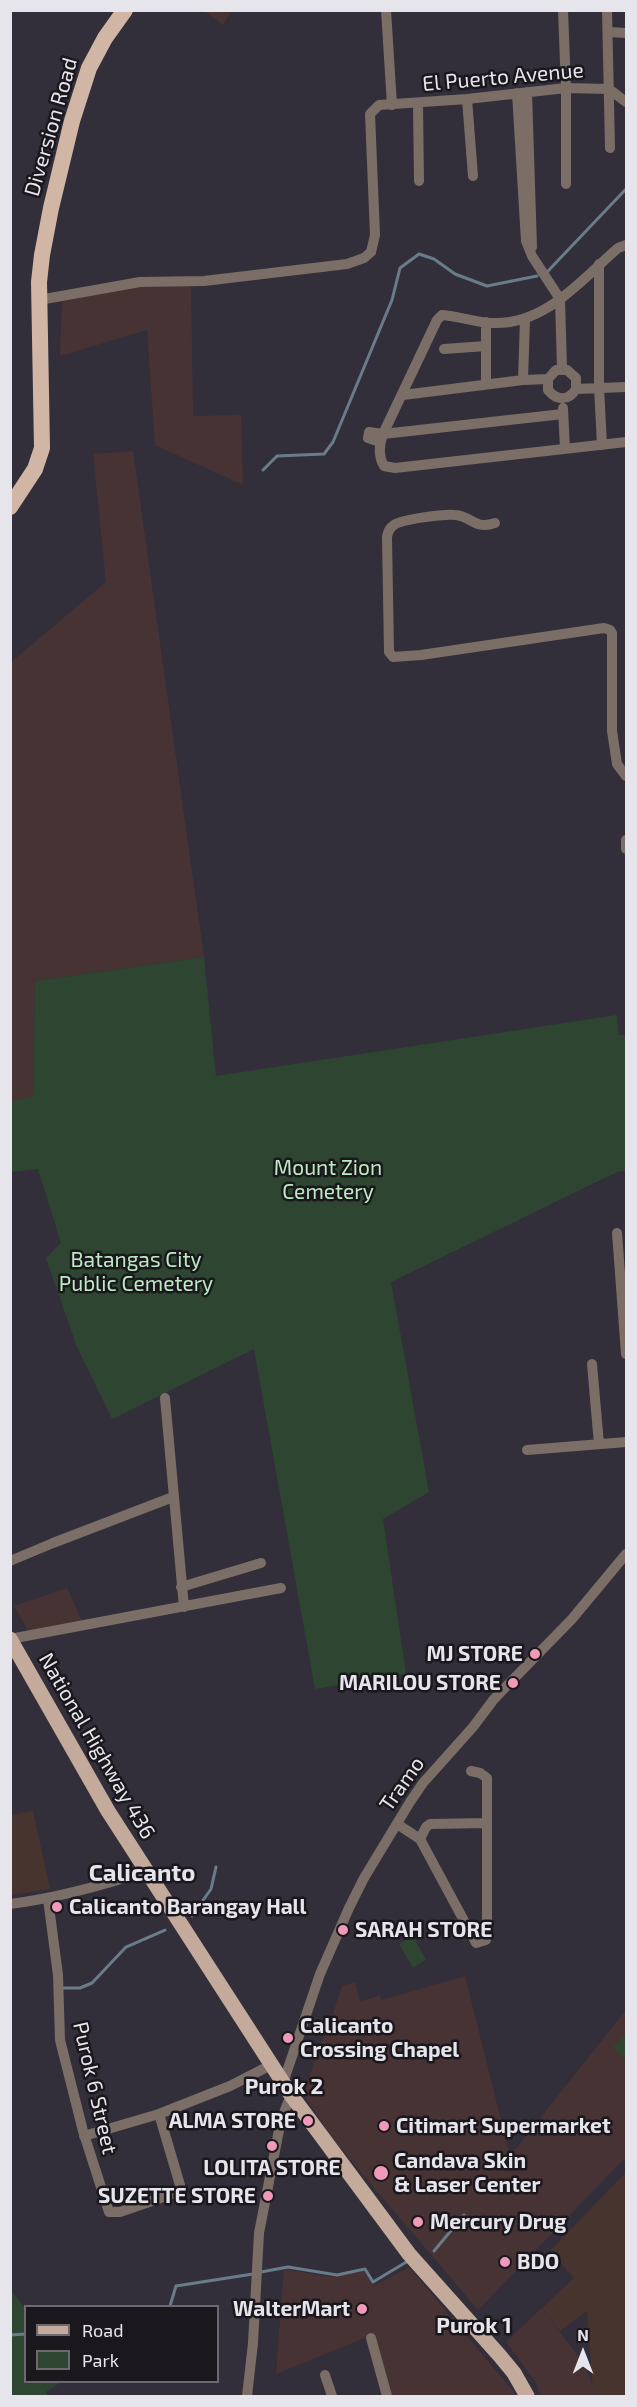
<!DOCTYPE html>
<style>
body{margin:0}
#map{position:relative;width:637px;height:2407px;overflow:hidden;background:#322f3b;font-family:"Exo 2",sans-serif}
canvas{display:block}
.frame{position:absolute;inset:0;border:12px solid #e7e5ec;pointer-events:none}
.legend{position:absolute;left:24px;top:2305px;width:195px;height:78px;box-sizing:border-box;background:#1a181d;border:2px solid #6c6a70;margin:0;padding:8px 10px;list-style:none;font-size:18px;color:#e7e5ec}
.legend li{display:flex;align-items:center;gap:12px;height:30px}
.legend b{width:30px;border:2px solid #6c6a70}
.north{position:absolute;left:553px;top:2323px;width:60px;height:60px;-webkit-text-stroke:4px #1a181d;paint-order:stroke;rotate:0deg;font-size:16px;font-weight:700;line-height:24px;text-align:center;color:#e7e5ec}
.north::after{content:'';display:block;margin:auto;width:21px;height:27px;background:#e7e5ec;clip-path:polygon(50% 0,100% 100%,50% 72%,0 100%)}
</style>
<div id="map">
<canvas width="637" height="2407"></canvas>
<div class="frame"></div>
<ul class="legend">
<li><b style="height:8px;background:#c4aa9b"></b>Road</li>
<li><b style="height:16px;background:#2e4531"></b>Park</li>
</ul>
<div class="north">N</div>
</div>
<script>
const ctx = document.querySelector('canvas').getContext('2d');
ctx.lineJoin = 'round';
function paint(path, color) { ctx.fillStyle = color; ctx.fill(path, 'evenodd'); }
function trace(path, color, width, dash) { ctx.strokeStyle = color; ctx.lineWidth = width; ctx.lineCap = dash ? 'butt' : 'round'; ctx.setLineDash(dash || []); ctx.stroke(path); }
function drawText(font, color, halo, rows, align = 'center') {
  ctx.font = font + ' "Exo 2",sans-serif'; ctx.lineWidth = 5; ctx.setLineDash([]); ctx.textBaseline = 'middle'; ctx.strokeStyle = halo; ctx.fillStyle = color; for (const [text, x, y, turn = 0] of rows) {
    ctx.save(); ctx.translate(x, y); ctx.rotate((+turn || 0) * Math.PI / 180); ctx.textAlign = isNaN(turn) ? turn : align; if (halo) ctx.strokeText(text, 0, 0); ctx.fillText(text, 0, 0); ctx.restore();
  }
}
const commercial = new Path2D(`
 M204,11H231L223,25Z
 M191,284L193,416L241,415L243,485L155,445L147,330L60,356L62,301L141,286L155,287Z
 M133,451L204,957L35,981L33,1096L11,1102L10,663L106,582L93,454Z
 M67,1588L83,1623L29,1632L14,1606Z
 M465,1976L510,2156L626,2010V2157L478,2310L363,2175L331,2136L304,2095L318,2049L329,2025L342,1986L355,1982L360,2002L380,1995L381,2000Z
 M409,2267L513,2391L515,2396H389L372,2335L276,2374L284,2269L330,2277L364,2271L374,2286Z
 M542,2308L583,2363L597,2396H541L535,2381L506,2342Z`);
const education = new Path2D(`
 M33,1811L50,1889L11,1895V1815Z
 M626,2172V2396H597L593,2389L587,2311L560,2331L542,2308L574,2278L550,2251Z`);
const green = new Path2D(`
 M204,957L216,1076L617,1015L619,1035H626V1171L617,1172L391,1282L429,1492L383,1519L406,1674L315,1689L254,1349L112,1419L77,1347L46,1258L61,1243L38,1169L11,1172L10,1102L33,1096L35,981Z
 M413,1936L426,1960L413,1968L399,1944Z
 M626,2034V2060L613,2047Z
 M10,2290L25,2308L26,2382H61L46,2392L47,2396H11Z`);
const stream = new Path2D(`
 M548,271L626,189
 M263,470L277,456L324,454L333,442L392,300L400,268L419,254L434,259L455,274L487,286L537,276
 M192,1916L211,1889L216,1867
 M63,1988H80L92,1983L126,1947L165,1930
 M434,2251L464,2215
 M261,2272L288,2267L337,2275L365,2269L373,2282L408,2261
 M170,2306L176,2286L253,2274
 M10,2335L26,2334`);
const minor = new Path2D(`
 M386,10L392,105
 M563,10L566,88V184
 M607,10L610,148
 M609,32L626,33
 M527,92L532,247
 M517,93L526,241L532,256L560,299L562,369
 M467,99L473,176
 M418,104L419,181
 M626,245L618,248C582,279 546,325 493,323C476,323 459,316 442,315L437,320L383,434C379,445 378,456 384,466L395,468L626,442
 M599,264V387L602,445
 M39,300L140,282L204,281L347,264L364,258L371,252L375,235L370,114L379,105L467,99L566,88L609,89L626,102
 M486,322V384
 M444,349L486,346
 M523,380L525,319
 M576,389V378L567,370H556L548,379V390C557,401 569,401 576,389L626,387
 M403,395L523,380L548,379
 M563,408L565,449
 M380,442L368,438L369,432L383,434L563,414
 M495,523C474,530 472,516 455,515C444,514 402,519 394,525C389,528 388,532 387,537L389,652L393,657L421,655L604,628L610,630L612,633V731L617,764L626,776
 M626,840V849
 M617,1233L626,1354
 M592,1364L599,1444
 M165,1398L184,1607
 M527,1450L626,1442
 M10,1561L53,1543L173,1497
 M181,1587L261,1563
 M10,1639L281,1588
 M471,1771L480,1773L487,1778V1934L486,1940L476,1943L420,1839L426,1827L430,1824L487,1823
 M397,1824L420,1839
 M48,1899L58,1975L60,2040L83,2131L109,2212H120L178,2192L180,2185L159,2114
 M10,1904C57,1898 101,1886 146,1871
 M283,2083L320,1974L349,1908L364,1878L410,1802L423,1783L473,1727L494,1699L572,1619L626,1554
 M84,2136L159,2114L230,2086L271,2065
 M371,2338L387,2396
 M325,2375L332,2396
 M247,2396L253,2343L259,2233L281,2120L291,2095`);
const primary = new Path2D(`
 M10,1639L108,1811L291,2095L409,2254L500,2356L514,2373L527,2396`);
const trunk = new Path2D(`
 M10,507L35,469L42,448L39,282L42,255L51,208L72,121L89,68L105,38L125,10`);
const markers = [
 [535,1654,6,"#ef9ab8"],
 [513,1683,6,"#ef9ab8"],
 [57,1907,6,"#ef9ab8"],
 [343,1930,6,"#ef9ab8"],
 [288,2038,6,"#ef9ab8"],
 [308,2121,6,"#ef9ab8"],
 [384,2126,6,"#ef9ab8"],
 [272,2146,6,"#ef9ab8"],
 [381,2173,8,"#ef9ab8"],
 [268,2196,6,"#ef9ab8"],
 [418,2222,6,"#ef9ab8"],
 [505,2262,6,"#ef9ab8"],
 [362,2309,6,"#ef9ab8"]
];
const streetNames = [
 ["El Puerto Avenue",503,77,-5],
 ["Diversion Road",51,127,-74],
 ["National Highway 436",97,1746,60],
 ["Tramo",402,1784,-55],
 ["Purok 6 Street",95,2088,77]
];
const parkNames = [
 ["Mount Zion",328,1168],
 ["Cemetery",328,1192],
 ["Batangas City",136,1260],
 ["Public Cemetery",136,1284]
];
const poiNames = [
 ["MJ STORE",523,1654,"right"],
 ["MARILOU STORE",501,1683,"right"],
 ["Calicanto Barangay Hall",69,1907],
 ["SARAH STORE",355,1930],
 ["Calicanto",300,2026],
 ["Crossing Chapel",300,2050],
 ["ALMA STORE",296,2121,"right"],
 ["Citimart Supermarket",396,2126],
 ["Candava Skin",394,2161],
 ["& Laser Center",394,2185],
 ["LOLITA STORE",272,2168,"center"],
 ["SUZETTE STORE",256,2196,"right"],
 ["Mercury Drug",430,2222],
 ["BDO",517,2262],
 ["WalterMart",350,2309,"right"]
];
const neighbourhoodNames = [
 ["Purok 2",284,2087],
 ["Purok 1",474,2326]
];
const quarterNames = [
 ["Calicanto",142,1873]
];
paint(commercial, '#473334');
paint(education, '#47342e');
paint(green, '#2e4531');
trace(stream, '#697c8a', 3);
trace(minor, '#7b6e67', 10);
trace(primary, '#c4aa9b', 15);
trace(trunk, '#d2b6a5', 16);
for (const [x, y, r, color] of markers) { const dot = new Path2D(); dot.arc(x, y, r, 0, 2 * Math.PI); ctx.fillStyle = color; ctx.fill(dot); trace(dot, '#1a181d', 2); }
drawText('21px', '#e7e5ec', '#1a181d', streetNames);
drawText('21px', '#bcebc2', '#1a181d', parkNames);
drawText('bold 21px', '#e7e5ec', '#1a181d', poiNames, 'left');
drawText('bold 22px', '#e7e5ec', '#1a181d', neighbourhoodNames);
drawText('bold 24px', '#e7e5ec', '#1a181d', quarterNames);
</script>
